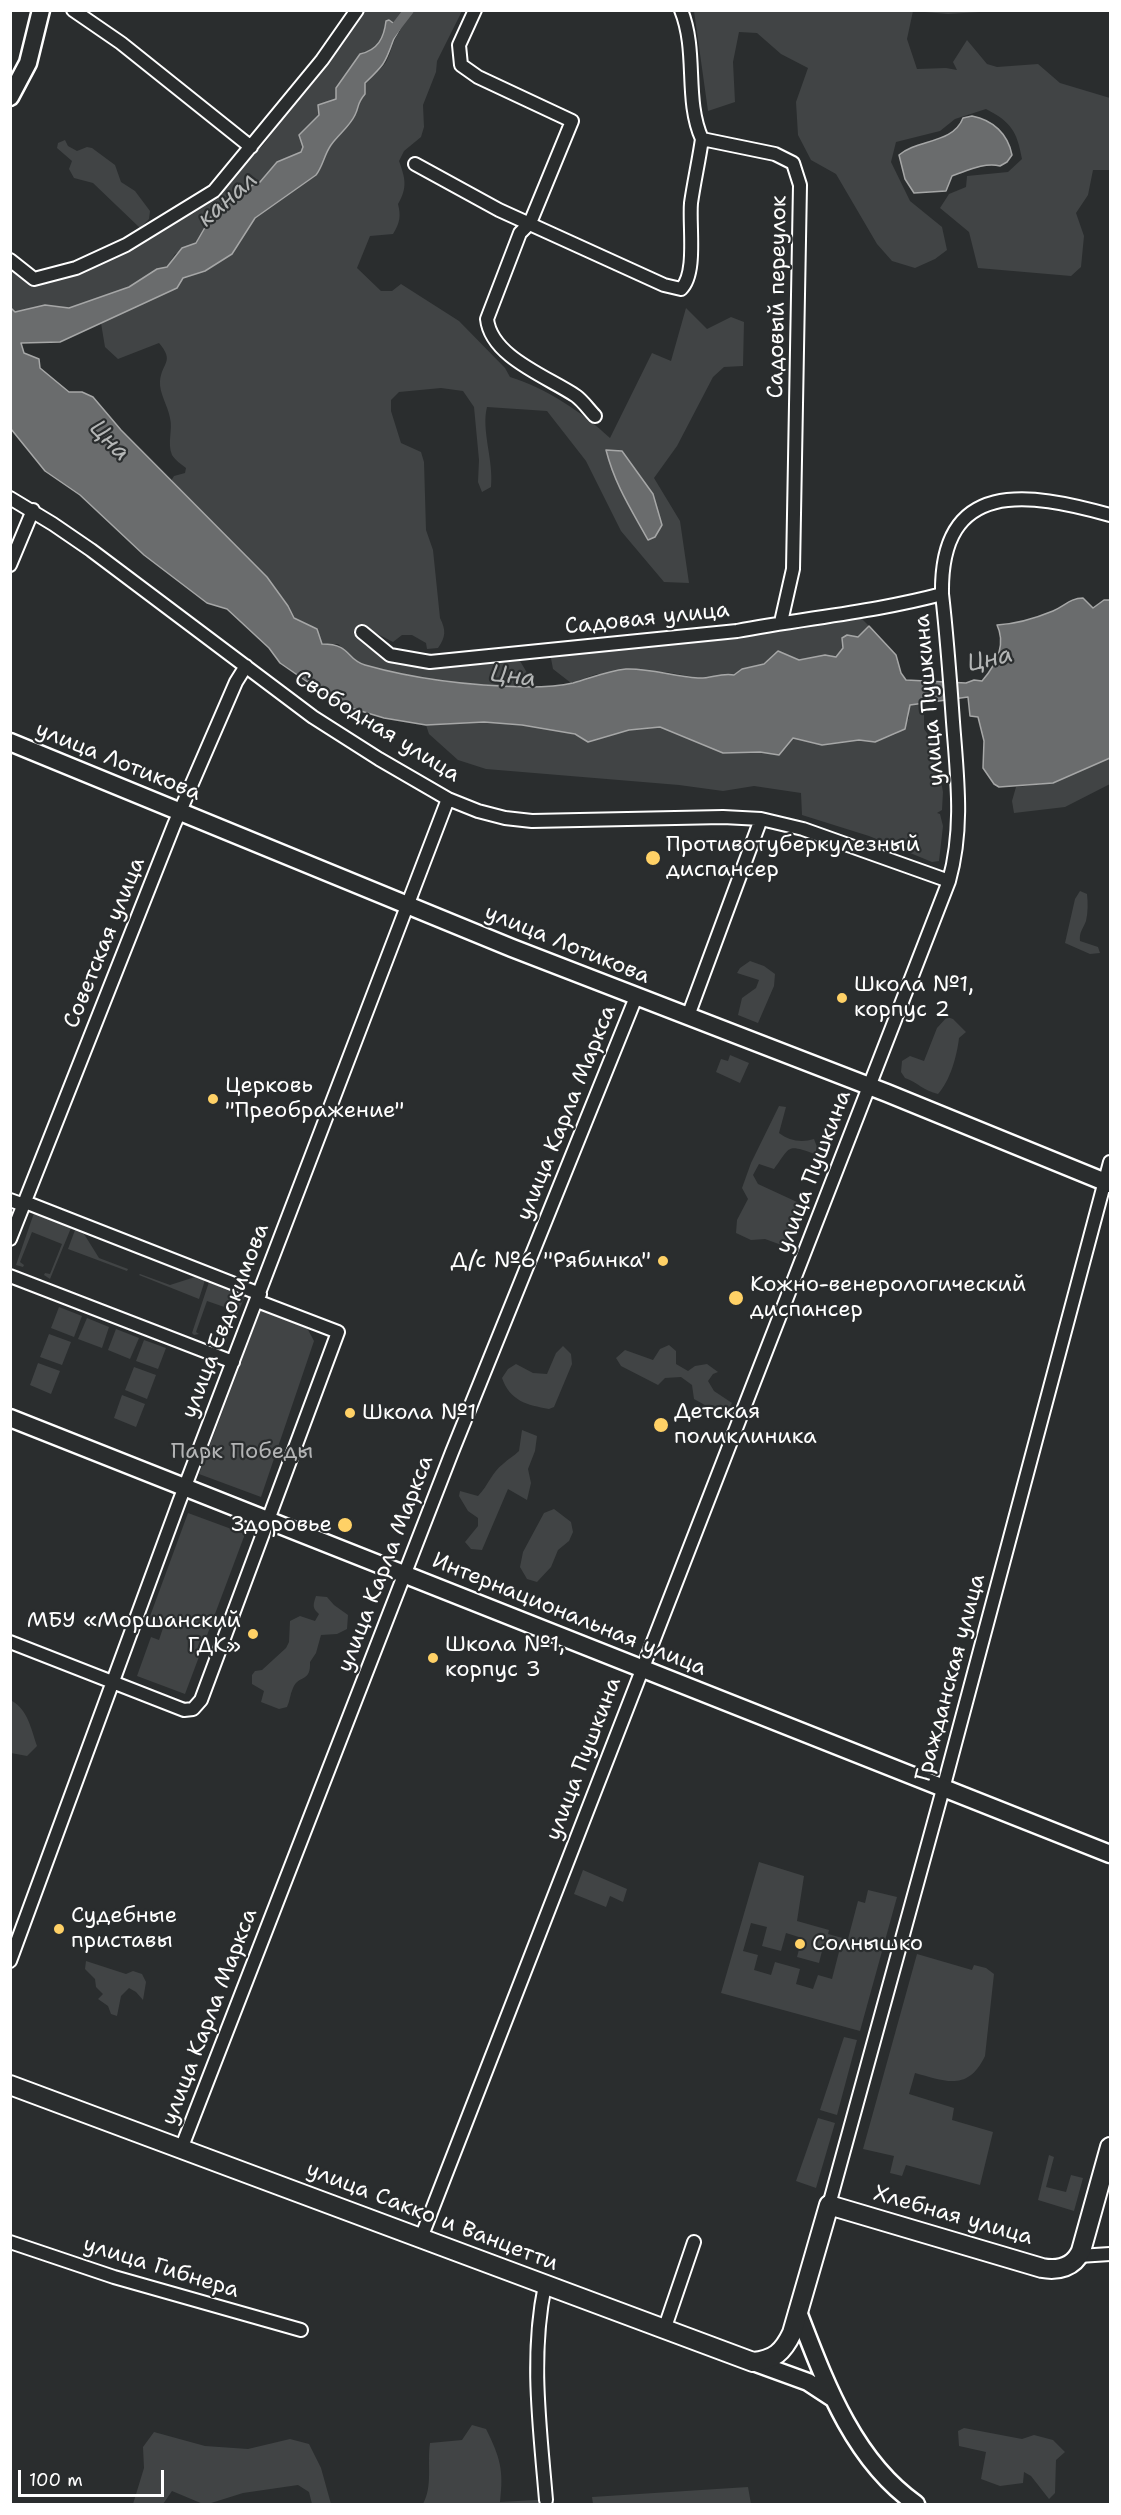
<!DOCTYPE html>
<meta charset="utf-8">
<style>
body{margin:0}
#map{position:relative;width:1121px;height:2515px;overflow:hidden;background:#2a2d2e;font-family:"Shantell Sans",sans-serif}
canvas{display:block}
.frame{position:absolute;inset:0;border:12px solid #fff;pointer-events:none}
.scale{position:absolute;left:18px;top:2470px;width:146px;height:27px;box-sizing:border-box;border:3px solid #fff;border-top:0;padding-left:8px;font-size:18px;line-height:21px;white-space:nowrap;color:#fff;-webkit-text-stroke:4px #2a2d2e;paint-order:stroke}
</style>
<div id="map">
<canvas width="1121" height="2515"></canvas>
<div class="frame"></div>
<div class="scale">100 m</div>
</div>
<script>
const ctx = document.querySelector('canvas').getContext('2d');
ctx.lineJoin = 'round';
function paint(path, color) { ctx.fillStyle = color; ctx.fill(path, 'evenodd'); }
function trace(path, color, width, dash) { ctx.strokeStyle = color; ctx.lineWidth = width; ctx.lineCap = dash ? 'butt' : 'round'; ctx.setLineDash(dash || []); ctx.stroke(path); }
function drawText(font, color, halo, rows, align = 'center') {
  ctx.font = font + ' "Shantell Sans",sans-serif'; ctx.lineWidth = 4.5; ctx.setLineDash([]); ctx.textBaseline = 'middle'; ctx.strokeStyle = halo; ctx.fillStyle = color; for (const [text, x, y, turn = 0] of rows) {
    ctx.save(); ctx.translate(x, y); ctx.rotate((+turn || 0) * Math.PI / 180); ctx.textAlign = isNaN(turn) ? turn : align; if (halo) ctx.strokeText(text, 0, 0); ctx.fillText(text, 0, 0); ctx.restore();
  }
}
const green = new Path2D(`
 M362,11H462L437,61L436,72L423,105L424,127L421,137L404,151L399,161C405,178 408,187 398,204C401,216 400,223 393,234L370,236L357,268L381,291H392L401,284L459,321L505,368L510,377C546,388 582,412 610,438L652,353L671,361L686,308L707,329L731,317L744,322L743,366L724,367L713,377L677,446L654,478L680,521L689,583L664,582L621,531L586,461L547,411L487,407C481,430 494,461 491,487L482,492L478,482L479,460L474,407L463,391L441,388L399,392L391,400V411L401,443L421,452L424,462L426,530L433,550L440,618C446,630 446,637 438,648L427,649L426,643L412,635H402L393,642L362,626L353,632C386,680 469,665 520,661L529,676L530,687L452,683L405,675L361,664L338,644H322L317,629L294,618L288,606L267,577L171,481L174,476L185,473L186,468C181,464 175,460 172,455C167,443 173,429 170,418C168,406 159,393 160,381C162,362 175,362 159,343L118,359L105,347L101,323L176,288L183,278L205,271L232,254L255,218L316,175C323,166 324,155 331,145C338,135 350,126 355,115C360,105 356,105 365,94V83C372,76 381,70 386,62C392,51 392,41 400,31L386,21C384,38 378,50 360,54L336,88V99L299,135L303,147L301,152L277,162L260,182L241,190L222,204L211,217L196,243L175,254L167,267L157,269L129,287L69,308L45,305L15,312L11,308L10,270L37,283L217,193L264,144Z
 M694,11H996L948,14L913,11L907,39L917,69L946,68L957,70L953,62L967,40L987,64L997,67L1038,64L1060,83L1110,98V170H1093L1088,195L1076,213L1084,236L1081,267L1071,276L978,268L969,232L940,208L949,194L966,187L967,176L1008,172L1022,159C1017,131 1011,122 986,109L955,119L940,131L896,142L891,162L910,201L942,227L947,250L935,259L915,268L892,261L877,244L836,174L811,160L798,135L796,102L808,68L781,54L757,33L739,32L733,62L735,102L708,111Z
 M65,140L68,146L77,151L87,147L92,148L115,165L121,182L135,191L150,211L149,219L140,228L93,183L74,178L69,169L72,161L57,148L58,143Z
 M861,618L869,626L858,637L847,635L843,648L836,657L825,655L799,660L778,651L764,664L742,669L734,675L729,674L699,678L666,672L597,674L571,683L553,669L550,653L735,639L787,626L832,624Z
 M920,703L924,714V729L934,743L943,792L942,810L937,813L940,814L943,826L939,861L932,862L869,836L802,815L801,793L754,786L723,791L679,785L486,769L458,760L429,734L426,725C471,722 550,717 589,742L629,730L660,727L723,753L760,752L779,755L793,738L822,745L859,740L875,742L896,734L909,718V705Z
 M1110,758V784L1065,807L1014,813L1012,801L1016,787L1053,783Z
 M1080,891L1087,894C1088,903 1088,912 1086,921C1083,929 1079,932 1080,941L1098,947L1100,953L1090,954L1065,943L1075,899Z
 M750,961L764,966L775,974L774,986L758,1023L738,1015L742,998L756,988L759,980L737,973L740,968Z
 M947,1017L953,1019L966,1032L959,1038C957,1056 950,1081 938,1094C924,1091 917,1082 905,1078L901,1072L902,1061L910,1056L924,1061L937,1028Z
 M730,1055L749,1063L740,1083L716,1072L721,1059L728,1061Z
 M779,1106L786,1107L779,1133C789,1141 802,1143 814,1139L817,1147L815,1154C786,1144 791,1146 774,1169L759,1164L753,1175L758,1184L797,1202L803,1207L787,1247L765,1239L751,1240L736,1233L737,1220L748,1199L742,1188L751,1163Z
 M34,1213L71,1228L50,1279L44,1275L45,1273L50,1274L62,1244L32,1232L20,1262L24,1265L23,1267L16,1265Z
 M75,1230L84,1234L99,1258L128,1269L127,1271L68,1249Z
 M140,1274L170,1285L195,1277L205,1280L199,1299L139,1275Z
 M209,1282L245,1296L224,1346H221L218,1342H222L233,1310L207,1301L196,1332L199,1334L194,1335L192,1333Z
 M59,1307L82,1316L74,1337L51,1328Z
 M262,1307L306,1326L314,1341L261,1497L199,1474Z
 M87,1318L109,1327L102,1348L78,1339Z
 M116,1329L139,1338L130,1359L108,1350Z
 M49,1334L71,1342L62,1365L40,1357Z
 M144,1340L166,1348L158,1369L136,1361Z
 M669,1345L676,1351V1364L688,1371L695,1366L707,1364L718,1372L713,1374L708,1381L714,1391L732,1403L728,1411L712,1409L694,1399L692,1385L681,1377L665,1378L658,1385L621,1366L616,1358L625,1350L653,1360L660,1349Z
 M563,1346L571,1354L572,1364L554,1407L549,1409C527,1405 510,1401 502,1378L508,1369L516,1364L533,1373L547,1374L556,1353Z
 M38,1363L60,1371L51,1394L30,1385Z
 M134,1367L156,1375L147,1399L125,1390Z
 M122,1395L145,1404L136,1427L114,1418Z
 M522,1430L537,1436L535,1451L528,1469L531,1483L527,1500L508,1489L482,1550L471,1549L465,1542L478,1526V1518L468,1511L459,1496L460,1491L478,1496C488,1486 492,1472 503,1464C508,1459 514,1456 519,1451Z
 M554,1509L571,1522L573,1532L569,1541L558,1550L551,1567L537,1582L527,1579L520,1567L523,1552L544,1513Z
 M188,1513L245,1534L185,1694L137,1676L151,1637L159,1640L164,1625L149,1619Z
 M316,1596L327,1597L334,1605L348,1615L347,1629L337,1634L321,1635L316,1653L310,1662C311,1683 299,1674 293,1688C290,1694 290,1701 287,1707L279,1709L261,1702L264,1691L252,1684V1675L255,1671L262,1670L286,1648L289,1642L290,1621L300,1616L315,1621L319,1614C312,1608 313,1605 316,1596Z
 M12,1701C28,1710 31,1729 37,1746L27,1756L11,1753Z
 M600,1701L608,1704L591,1749L583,1746Z
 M759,1862L804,1876L797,1921L829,1930L828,1934L846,1939H848L858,1901L865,1903L868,1890L897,1897L860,2031L721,1993ZM751,1923L767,1927L762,1946L781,1951L786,1933L802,1938L797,1957L819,1963L824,1943L840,1948L832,1979L818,1975L813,1989L796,1984L800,1969L775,1962L771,1975L754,1970L758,1955L743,1951Z
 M583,1870L627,1889L623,1902L610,1896L606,1907L574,1894Z
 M917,1954L972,1970L974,1965L986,1968L994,1974L985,2056C968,2092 945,2081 915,2073L909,2094L954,2108L952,2120L993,2132L980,2185L906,2165L902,2176L890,2173L894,2156L863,2149Z
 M86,1961L126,1974L133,1971L142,1974L146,1982L143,2000L136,1992L129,1988L121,1996L117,2016L111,2014L108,2006L98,1999L103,1994L96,1987L95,1979L85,1969Z
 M844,2037L857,2040L837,2115L820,2110Z
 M818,2118L835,2123L816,2188L796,2181Z
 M1049,2155L1054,2157L1046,2187L1066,2192L1071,2175L1083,2178L1074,2211L1038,2200Z
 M472,2425L486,2429C500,2457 504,2470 500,2502L553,2499V2504H423C433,2486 427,2464 430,2443L462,2440Z
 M964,2428L1022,2439L1034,2435L1053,2440L1065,2452L1056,2460L1055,2493L1049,2499L1031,2476L1024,2472L1023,2483L1000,2486L981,2479L986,2452L959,2446L958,2431Z
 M154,2432L205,2446L248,2449L290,2439L309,2444L321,2468L331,2504H312L309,2492L298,2485L243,2493L208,2504H203L172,2491L163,2504H133L144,2468L143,2447Z
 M748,2487L751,2504H593L592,2497Z`);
const water = new Path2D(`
 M389,20L400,28C398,33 394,37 393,41C385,64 383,66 365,83V94C356,105 360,105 355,115C350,126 338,135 331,145C324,155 323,166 316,175L255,218L232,254L205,271L183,278L177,288L60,342L21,343L24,353L39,359L40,368L69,392H82L93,397L121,430L267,577L288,606L294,618L317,629L322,644C352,644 345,659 365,665C418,680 473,686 528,687C542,687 560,686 573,683C591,678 607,671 626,669C651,668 674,677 698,678C710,679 722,672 734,675L742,669L764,664L778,651L799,660L825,655L836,657L843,648L842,638L847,635L858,637L869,626L896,655L901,673L906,680L966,683L974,680L982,681C995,666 1007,646 997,625C1016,624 1036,618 1053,611C1065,606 1070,598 1083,598L1093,608L1104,600H1110V758L1053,783L999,787L994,784L983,768L984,741L978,717L970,716L968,697L910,705L905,729L875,742L859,740L822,745L793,738L779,755L760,752L723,753L660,727L629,730L588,742L575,734L522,725L484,722L426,725L384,718L341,705L280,663L269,648L227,609L207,603L144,555L80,495L45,471L11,429V308L15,312L45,305L69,308L129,287L157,269L167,267L182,248L196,243L211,217L222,204L241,190L260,182L277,162L301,152L303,147L299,135L319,115L318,105L336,99V88L360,54C378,50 384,38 386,21Z
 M972,116C993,120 1008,134 1012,155L1007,162L1000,166C984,162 967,171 952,176L946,191L914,193L905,179L899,155C917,139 953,144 963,118Z
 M606,450L622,451L653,494L662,525L655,537L648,540C631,509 615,485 606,450Z`);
const canal = new Path2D(`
 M389,36L409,10`);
const street = new Path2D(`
 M73,10L121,43L251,147
 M475,10L459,45L461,65L478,77L572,121L530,223L520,233L487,319C491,357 548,377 576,396C583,401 589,410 595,416
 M681,10C698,52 684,99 702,139L775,154L793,163L800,185L793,569L781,622
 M415,164L499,210L664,285L681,289C697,274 689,226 691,203C694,182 699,160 702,139
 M10,260L34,279L76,268L126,245L214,191L322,60L357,10
 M10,498L53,524L91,550L313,717L379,759L448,799L478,811L505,818L532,821L723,817L761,819L803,829L949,881
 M10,565L33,510
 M362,632L390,655L430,662L737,631C805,618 875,612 942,594
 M688,1016L761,819
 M10,1200L24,1205
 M25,1202L260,1294
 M10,1239L174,825L236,682L246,666
 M10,1276L233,1362
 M10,1642L184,1710L193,1709L201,1700L338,1332L257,1301
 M10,1961L179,1502L448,799
 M181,2149L452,1452L636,997
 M829,2205L943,1789L1110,1162
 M421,2238L949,881C964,828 957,776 953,722C950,679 947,637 942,594C940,478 1028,492 1110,515
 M10,2242L114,2277L301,2330
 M1079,2256L1110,2254
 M545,2285C530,2356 540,2428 546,2500
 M664,2330L694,2242`);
const secondary = new Path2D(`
 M10,97L28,63L41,10
 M10,742L512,948L887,1093L1110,1184
 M10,1418L1110,1854
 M798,2312C825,2382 853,2460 916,2504
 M753,2362L808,2382L834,2399`);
const primary = new Path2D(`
 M10,2085L753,2362C774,2360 783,2352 792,2333L829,2205L1042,2268C1058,2271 1074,2267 1081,2251L1110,2147`);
const markers = [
 [653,858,8,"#ffd166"],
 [842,998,6,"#ffd166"],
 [213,1099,6,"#ffd166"],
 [663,1261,6,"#ffd166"],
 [736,1298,8,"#ffd166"],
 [350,1413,6,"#ffd166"],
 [661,1425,8,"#ffd166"],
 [345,1525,8,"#ffd166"],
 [253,1634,6,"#ffd166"],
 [433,1658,6,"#ffd166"],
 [59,1929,6,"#ffd166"],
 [800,1944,6,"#ffd166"]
];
const streetNames = [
 ["Садовый переулок",778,297,-89],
 ["Садовая улица",647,619,-6],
 ["улица Пушкина",930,700,-95],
 ["Свободная улица",377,727,32],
 ["улица Лотикова",118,762,22],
 ["Советская улица",105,943,-68],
 ["улица Лотикова",567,945,22],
 ["улица Карла Маркса",567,1113,-68],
 ["улица Пушкина",814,1172,-69],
 ["улица Евдокимова",226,1321,-69],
 ["улица Карла Маркса",386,1564,-69],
 ["Интернациональная улица",569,1615,22],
 ["Гражданская улица",951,1678,-75],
 ["улица Пушкина",584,1759,-69],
 ["улица Карла Маркса",210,2017,-69],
 ["Хлебная улица",953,2216,16],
 ["улица Сакко и Ванцетти",432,2217,21],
 ["улица Гибнера",161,2268,17]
];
const poiNames = [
 ["Противотуберкулезный",666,845],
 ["диспансер",666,870],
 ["Школа №1,",854,985],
 ["корпус 2",854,1010],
 ["Церковь",225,1086],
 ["\"Преображение\"",225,1111],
 ["Д/с №6 \"Рябинка\"",651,1261,"right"],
 ["Кожно-венерологический",750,1285],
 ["диспансер",750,1310],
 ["Детская",674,1412],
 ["поликлиника",674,1437],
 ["Школа №1",362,1413],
 ["Здоровье",332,1525,"right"],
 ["МБУ «Моршанский",241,1621,"right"],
 ["ГДК»",241,1646,"right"],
 ["Школа №1,",445,1645],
 ["корпус 3",445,1670],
 ["Судебные",71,1916],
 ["приставы",71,1941],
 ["Солнышко",812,1944]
];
const parkNames = [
 ["Парк Победы",242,1452]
];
const waterNames = [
 ["канал",228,200,-41],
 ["Цна",109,441,46],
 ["Цна",990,660,-13],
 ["Цна",513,677,7]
];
paint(green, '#414445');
paint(water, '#6a6c6d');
trace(water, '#a6a7a7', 1.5);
trace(canal, '#6a6c6d', 10);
trace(street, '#fff', 16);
trace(secondary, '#fff', 21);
trace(primary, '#fff', 22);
trace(street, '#2a2d2e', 12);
trace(secondary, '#2a2d2e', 16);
trace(primary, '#2a2d2e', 18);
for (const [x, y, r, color] of markers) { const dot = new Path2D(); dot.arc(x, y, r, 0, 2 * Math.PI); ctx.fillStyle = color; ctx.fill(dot); trace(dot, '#2a2d2e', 2); }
drawText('22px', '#fff', '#2a2d2e', streetNames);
drawText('22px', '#fff', '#2a2d2e', poiNames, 'left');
drawText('22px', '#b3b4b5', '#2a2d2e', parkNames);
drawText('italic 24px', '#b4b6b6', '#2a2d2e', waterNames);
</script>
